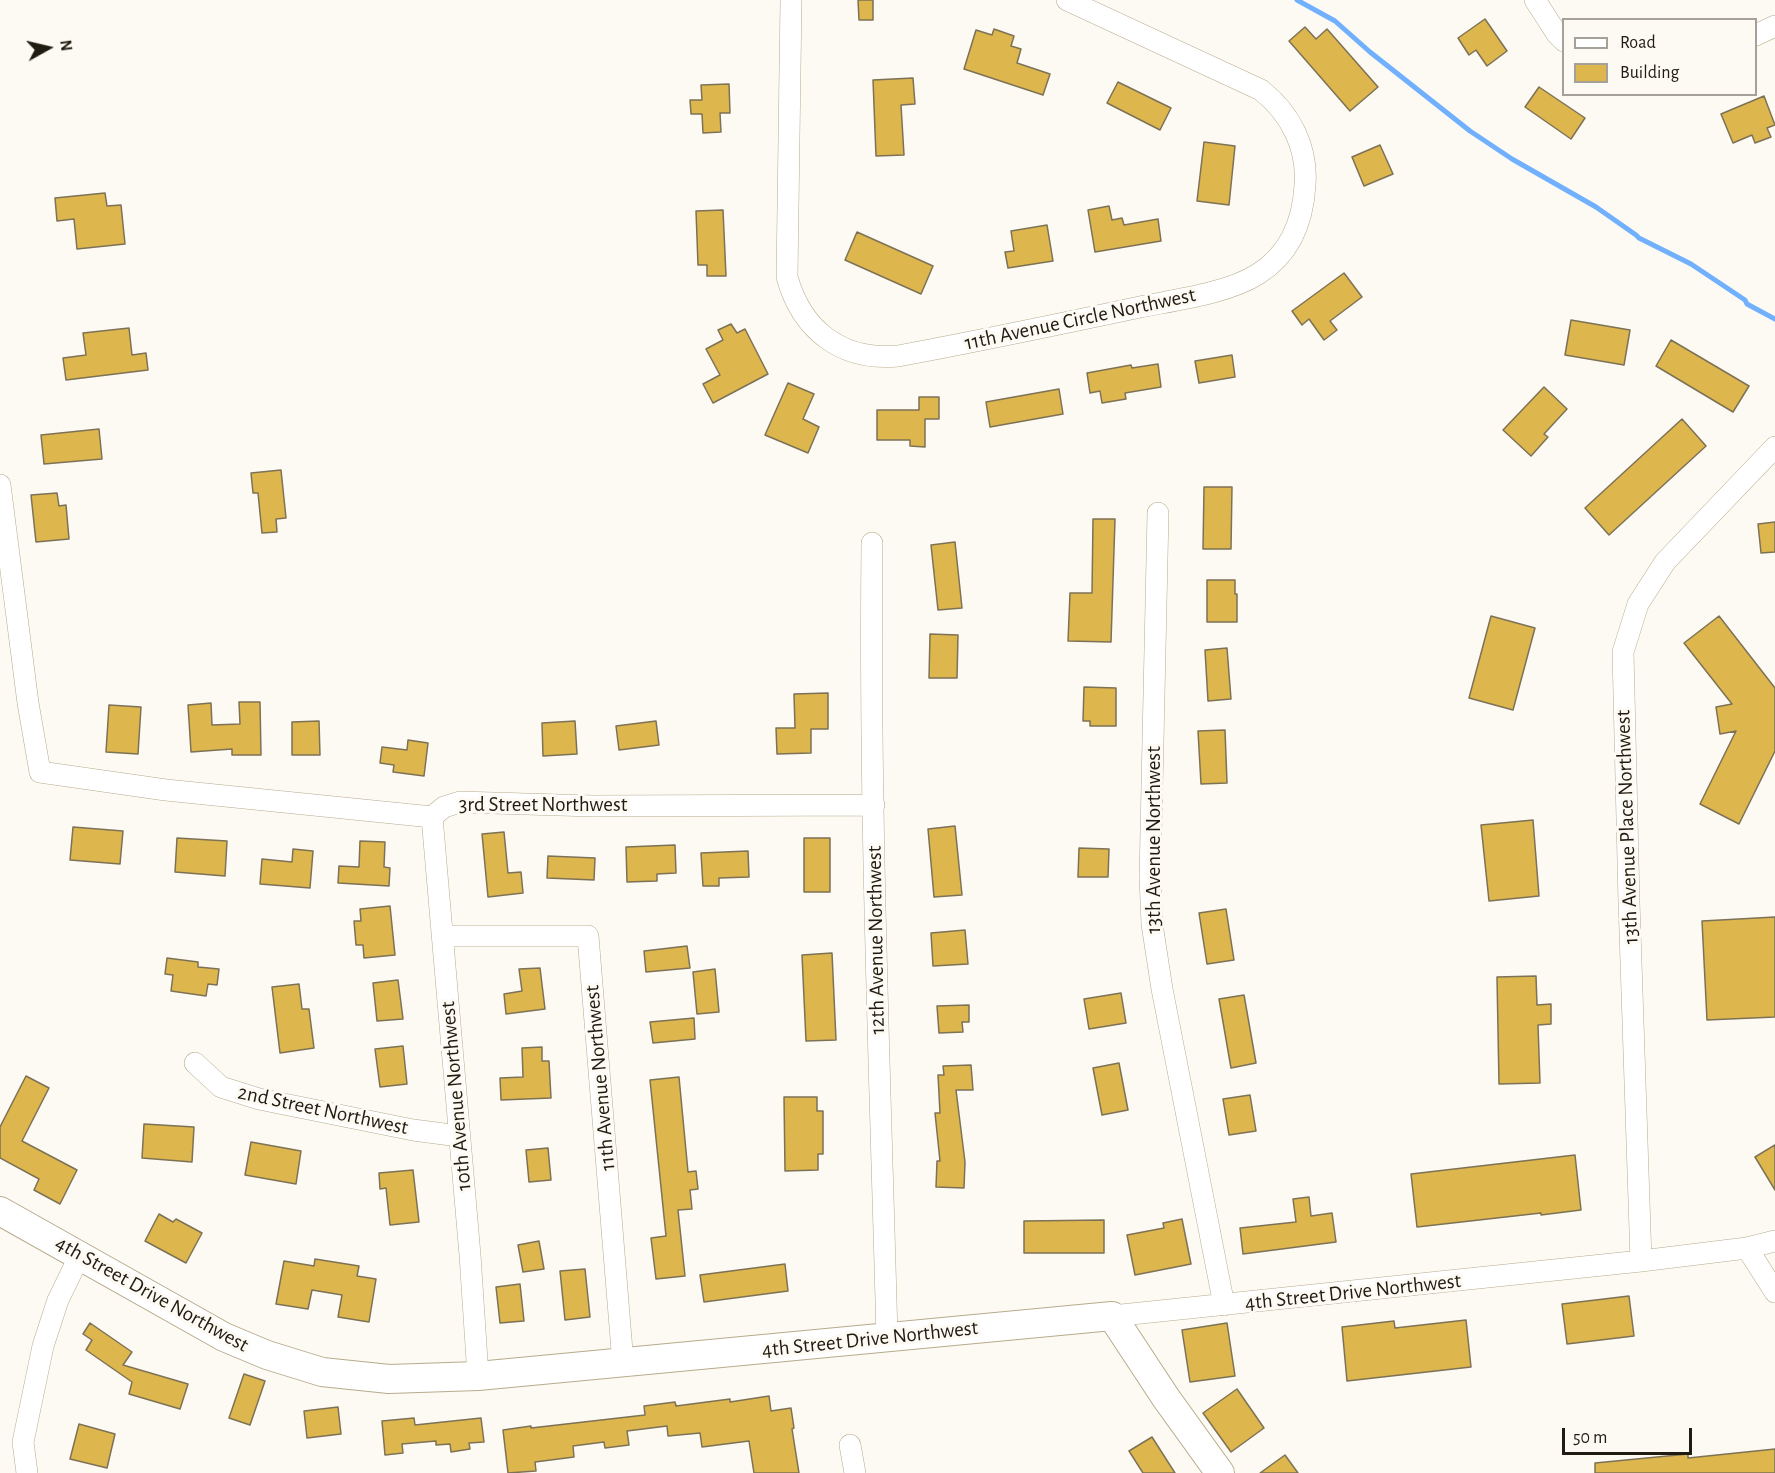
<!DOCTYPE html>
<style>
body{margin:0}
#map{position:relative;width:1775px;height:1473px;overflow:hidden;background:#fdfaf4;font-family:"Alegreya Sans",sans-serif}
canvas{display:block}
.legend{position:absolute;left:1562px;top:18px;width:195px;height:78px;box-sizing:border-box;background:#fdfaf4;border:2px solid #a5a199;margin:0;padding:8px 10px;list-style:none;font-size:18px;color:#211c11}
.legend li{display:flex;align-items:center;gap:12px;height:30px}
.legend b{width:30px;border:2px solid #a5a199}
.north{position:absolute;left:18px;top:18px;width:60px;height:60px;-webkit-text-stroke:4px #fdfaf4;paint-order:stroke;rotate:82deg;font-size:16px;font-weight:700;line-height:24px;text-align:center;color:#211c11}
.north::after{content:'';display:block;margin:auto;width:21px;height:27px;background:#211c11;clip-path:polygon(50% 0,100% 100%,50% 72%,0 100%)}
.scale{position:absolute;left:1562px;top:1428px;width:130px;height:27px;box-sizing:border-box;border:3px solid #211c11;border-top:0;padding-left:8px;font-size:18px;line-height:21px;white-space:nowrap;color:#211c11;-webkit-text-stroke:4px #fdfaf4;paint-order:stroke}
</style>
<div id="map">
<canvas width="1775" height="1473"></canvas>
<ul class="legend">
<li><b style="height:8px;background:#fff"></b>Road</li>
<li><b style="height:16px;background:#ddb64e"></b>Building</li>
</ul>
<div class="north">N</div>
<div class="scale">50 m</div>
</div>
<script>
const ctx = document.querySelector('canvas').getContext('2d');
ctx.lineJoin = 'round';
function trace(path, color, width, dash) { ctx.strokeStyle = color; ctx.lineWidth = width; ctx.lineCap = dash ? 'butt' : 'round'; ctx.setLineDash(dash || []); ctx.stroke(path); }
function paint(path, color) { ctx.fillStyle = color; ctx.fill(path, 'evenodd'); }
function drawText(font, color, halo, rows, align = 'center') {
  ctx.font = font + ' "Alegreya Sans",sans-serif'; ctx.lineWidth = 6; ctx.setLineDash([]); ctx.textBaseline = 'middle'; ctx.strokeStyle = halo; ctx.fillStyle = color; for (const [text, x, y, turn = 0] of rows) {
    ctx.save(); ctx.translate(x, y); ctx.rotate((+turn || 0) * Math.PI / 180); ctx.textAlign = isNaN(turn) ? turn : align; if (halo) ctx.strokeText(text, 0, 0); ctx.fillText(text, 0, 0); ctx.restore();
  }
}
const stream = new Path2D(`
 M1297,0L1335,21L1370,52L1470,131L1512,159L1596,207L1636,235L1639,238L1691,264L1745,300L1747,304L1775,319`);
const building = new Path2D(`
 M858,0H873V20H859Z
 M1485,19L1507,51L1487,66L1476,50L1469,55L1458,38Z
 M1305,27L1316,39L1327,29L1378,87L1350,111L1289,41Z
 M994,29L1014,36L1011,46L1021,49L1017,63L1050,74L1043,95L964,69L976,30L992,35Z
 M913,78L915,104L901,105L904,155L876,156L873,80Z
 M1118,82L1171,108L1160,130L1107,103Z
 M729,84L730,113H720L721,132L703,133L702,114H691L690,100H702L701,85Z
 M1539,87L1585,118L1571,139L1525,107Z
 M1764,96L1775,125L1767,128L1771,137L1755,143L1752,135L1733,143L1721,114Z
 M1204,142L1235,146L1229,205L1197,201Z
 M1380,145L1393,174L1364,186L1352,157Z
 M105,193L107,206L121,205L125,244L77,249L74,219L57,221L55,198Z
 M1109,206L1112,220L1122,218L1124,225L1158,219L1161,241L1095,252L1088,210Z
 M723,210L726,276H707V265H698L696,211Z
 M1047,225L1053,261L1008,268L1005,252L1014,251L1011,231Z
 M857,232L933,266L921,294L845,260Z
 M1344,273L1362,297L1330,321L1337,330L1324,340L1309,319L1302,325L1292,311Z
 M1571,320L1630,330L1624,365L1565,355Z
 M731,324L737,333L745,329L768,374L713,403L703,384L720,375L706,349L723,340L718,330Z
 M129,328L132,355L146,353L148,370L66,380L63,358L86,355L83,333Z
 M1671,340L1749,386L1733,412L1656,366Z
 M1232,355L1235,377L1199,383L1195,361Z
 M1158,364L1161,387L1125,393L1126,399L1102,403L1100,391L1090,393L1087,373L1131,365L1132,368Z
 M788,383L814,394L803,419L819,427L808,453L765,435Z
 M1544,387L1567,409L1544,434L1548,437L1531,456L1503,430Z
 M1059,389L1063,414L990,427L986,402Z
 M919,397H939V419H925V447L910,446V440H877V410H919Z
 M1682,419L1706,446L1609,535L1585,508Z
 M99,429L102,459L44,464L41,435Z
 M281,470L286,518L276,519L277,532L262,533L258,493H253L251,473Z
 M1204,487H1232L1231,549H1203Z
 M57,493L59,506L66,505L69,539L36,542L31,495Z
 M1093,519H1115L1111,642L1068,641L1070,593H1092Z
 M1775,522V552L1761,553L1758,524Z
 M955,542L962,608L938,610L931,545Z
 M1207,580H1235V594H1237V622H1207Z
 M1491,616L1535,628L1513,710L1469,698Z
 M1719,616L1775,688V751L1739,824L1700,804L1736,731L1720,734L1716,707L1732,704L1684,643Z
 M930,634L958,635L957,678H929Z
 M1227,648L1231,699L1208,701L1205,650Z
 M1084,687L1116,688V726H1090V721H1083Z
 M828,693V729H811V753L777,754L776,728H795L794,694Z
 M239,702H260L261,755H232V749L191,752L188,705L211,703L212,725L240,724Z
 M109,705L141,707L138,754L106,752Z
 M319,721L320,755H292V722Z
 M575,721L577,754L543,756L542,723Z
 M656,721L659,745L619,750L616,726Z
 M1225,730L1227,783L1201,784L1198,731Z
 M408,740L428,743L424,776L393,772L394,765L380,763L382,747L407,750Z
 M1533,820L1539,896L1489,901L1481,825Z
 M955,826L962,895L934,897L928,829Z
 M73,827L123,831L120,864L70,860Z
 M504,832L508,873L521,872L523,893L488,897L482,834Z
 M177,838L227,841L225,876L175,872Z
 M804,838H830V892H804Z
 M360,841L385,842L384,867L390,868L389,886L338,883L339,866L359,867Z
 M675,845L676,873L657,874V881L627,882L626,847Z
 M1079,848L1109,849L1108,877H1078Z
 M293,849L313,851L310,888L260,884L262,859L292,862Z
 M748,851L749,877L719,878V886H703L701,853Z
 M548,856L595,858L594,880L547,878Z
 M390,906L395,955L364,958L363,945H356L354,921H361L360,909Z
 M1226,909L1234,960L1207,964L1199,913Z
 M1775,917V1017L1707,1020L1702,921Z
 M965,930L968,964L933,966L931,933Z
 M687,946L690,968L646,972L644,951Z
 M832,953L836,1040L806,1041L802,955Z
 M167,958L198,962V967L219,969L217,985L208,984L206,996L171,991L173,975L165,974Z
 M540,968L545,1009L506,1014L504,994L522,991L519,969Z
 M715,969L719,1012L697,1014L693,972Z
 M1536,976L1537,1005L1551,1004V1024L1538,1025L1540,1083L1499,1084L1497,977Z
 M398,980L403,1019L377,1021L373,983Z
 M299,984L302,1009H309L314,1048L280,1053L272,987Z
 M1121,993L1126,1023L1089,1029L1084,999Z
 M1244,995L1256,1063L1231,1068L1219,999Z
 M969,1005V1022H962L963,1032L939,1033L937,1006Z
 M694,1018L695,1039L653,1043L650,1022Z
 M403,1046L407,1084L380,1087L375,1049Z
 M542,1047V1061H549L551,1098L501,1100L500,1078L523,1077L522,1048Z
 M1119,1063L1128,1110L1102,1115L1093,1068Z
 M971,1065L973,1090H956L965,1162L964,1188L936,1187L937,1161H940L935,1113H940L938,1075H944L943,1066Z
 M26,1076L49,1088L22,1141L77,1170L60,1204L34,1190L39,1179L0,1158V1127Z
 M679,1077L688,1172L696,1171L698,1189L690,1190L692,1209L678,1210L685,1276L656,1279L651,1238L666,1236L650,1080Z
 M1250,1095L1256,1131L1229,1135L1223,1099Z
 M784,1097H817V1111H823V1154H818V1170L785,1171Z
 M144,1124L194,1127L192,1162L142,1158Z
 M251,1142L301,1151L296,1184L245,1175Z
 M1775,1145V1190L1755,1157Z
 M548,1148L551,1180L529,1182L526,1150Z
 M1575,1155L1581,1210L1541,1215V1213L1417,1227L1411,1174Z
 M413,1170L419,1222L390,1225L386,1188L380,1189L379,1173Z
 M1309,1197L1311,1216L1332,1213L1336,1242L1243,1254L1240,1228L1296,1222L1293,1199Z
 M159,1214L173,1222L176,1219L202,1233L186,1263L145,1241Z
 M1182,1219L1191,1264L1135,1275L1127,1235L1164,1228L1163,1223Z
 M1104,1220V1253H1024V1221Z
 M539,1241L544,1269L523,1272L518,1245Z
 M315,1259L359,1266L357,1276L376,1279L369,1322L338,1317L342,1295L312,1290L308,1309L276,1304L284,1261L314,1266Z
 M785,1264L788,1291L704,1302L700,1275Z
 M585,1269L590,1317L565,1320L560,1271Z
 M520,1284L524,1321L500,1323L496,1287Z
 M1629,1296L1634,1336L1567,1344L1562,1304Z
 M1466,1320L1471,1367L1347,1381L1342,1327L1394,1321L1395,1328Z
 M90,1323L132,1352L123,1365L188,1384L180,1409L129,1394L132,1382L86,1350L92,1340L83,1334Z
 M1227,1323L1235,1376L1190,1382L1182,1330Z
 M244,1374L265,1381L250,1425L229,1418Z
 M1237,1389L1264,1428L1231,1452L1203,1413Z
 M769,1396L771,1411L791,1408L794,1428L792,1429L799,1473H754L749,1441L702,1447L700,1433L668,1436L667,1426L627,1431L629,1445L605,1448L604,1442L573,1446L574,1457L535,1462L536,1471L508,1473L503,1430L531,1426V1428L645,1415L644,1406L675,1402L676,1406L730,1399V1402Z
 M338,1407L341,1434L307,1438L304,1411Z
 M414,1418L415,1425L481,1418L484,1442L469,1443L470,1449L451,1452L450,1444L436,1445V1441L402,1444L403,1453L385,1455L382,1421Z
 M79,1424L115,1434L107,1468L70,1459Z
 M1152,1437L1175,1473H1143L1129,1451Z
 M1775,1449V1473H1595V1463L1688,1454V1458Z
 M1285,1455L1298,1473H1260Z`);
const minor = new Path2D(`
 M791,0L787,277C802,331 842,361 898,356C979,341 1060,324 1140,307C1175,300 1229,293 1258,274C1290,254 1303,221 1305,185C1308,147 1290,113 1261,90L1067,0
 M1535,0L1557,34L1564,41
 M1756,35L1775,26
 M0,485L28,703L40,772L166,790L432,817
 M1158,513L1150,877L1152,924L1162,989L1224,1305
 M872,543C869,808 880,1073 887,1337
 M432,817L470,1255L478,1376
 M432,817L444,807L460,802L593,806L874,805
 M443,936H588L623,1363
 M195,1063L221,1087L259,1099L413,1130L459,1136
 M1747,1248L1775,1292
 M1641,1261L1629,902L1623,652L1638,604L1665,562L1775,447
 M1112,1316L1641,1261L1747,1248L1775,1241
 M850,1445L855,1473
 M27,1473L23,1442L43,1346L58,1300L80,1255`);
const secondary = new Path2D(`
 M0,1211L224,1337L267,1355L322,1372L389,1379L478,1376L1112,1316L1166,1398L1220,1473`);
const streetNames = [
 ["11th Avenue Circle Northwest",1080,319,-12],
 ["3rd Street Northwest",543,805],
 ["13th Avenue Place Northwest",1627,827,-92],
 ["13th Avenue Northwest",1154,840,-90],
 ["12th Avenue Northwest",876,940,-91],
 ["11th Avenue Northwest",600,1078,-95],
 ["10th Avenue Northwest",456,1096,-95],
 ["2nd Street Northwest",323,1110,12],
 ["4th Street Drive Northwest",1353,1292,-6],
 ["4th Street Drive Northwest",152,1294,29],
 ["4th Street Drive Northwest",870,1339,-6]
];
trace(stream, '#71b0fc', 5);
paint(building, '#ddb64e');
trace(building, '#7d7255', 1.5);
trace(minor, '#b7ab8c', 22);
trace(secondary, '#b7ab8c', 30);
trace(minor, '#fff', 21);
trace(secondary, '#fff', 28);
drawText('21px', '#211c11', '#fdfaf4', streetNames);
</script>
